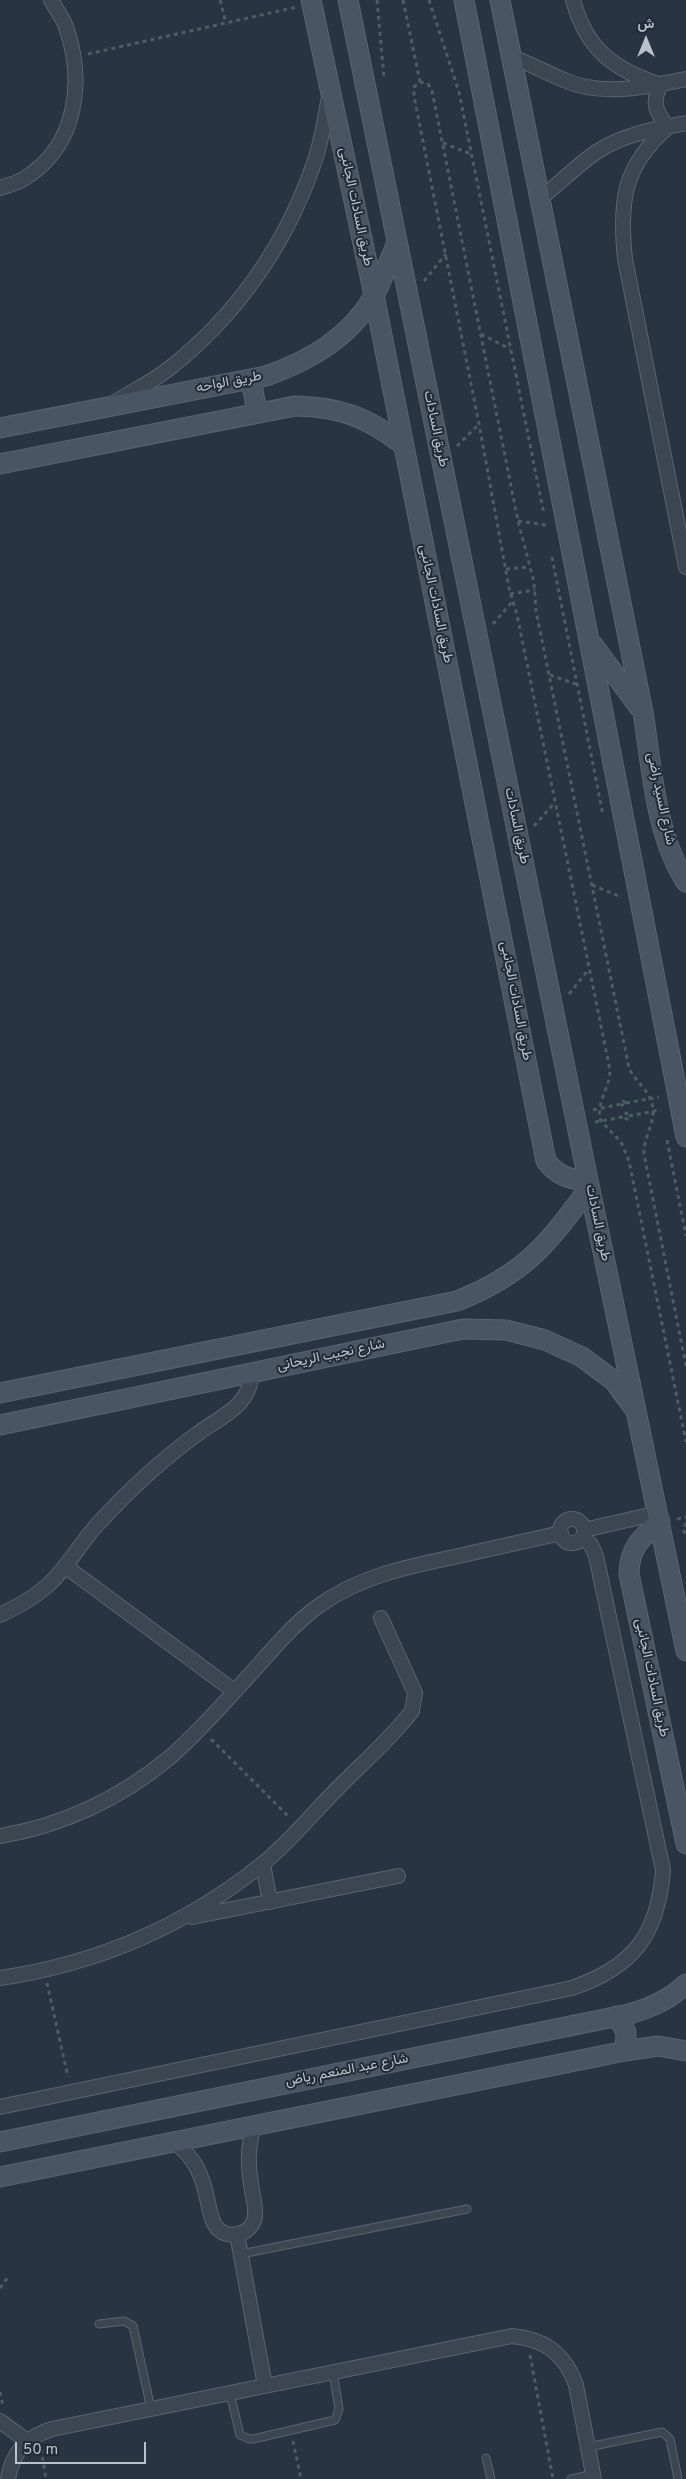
<!DOCTYPE html>
<meta charset="utf-8">
<style>
body{margin:0}
#map{position:relative;width:686px;height:2479px;overflow:hidden;background:#283441;font-family:Overpass,Vazirmatn,sans-serif}
canvas{display:block}
.north{position:absolute;left:621px;top:15px;width:50px;height:50px;-webkit-text-stroke:4px #212b36;paint-order:stroke;rotate:0deg;font-size:14px;font-weight:700;line-height:20px;text-align:center;color:#b9c1cb}
.north::after{content:'';display:block;margin:auto;width:18px;height:22px;background:#b9c1cb;clip-path:polygon(50% 0,100% 100%,50% 72%,0 100%)}
.scale{position:absolute;left:15px;top:2442px;width:131px;height:22px;box-sizing:border-box;border:2px solid #b9c1cb;border-top:0;padding-left:6px;font-size:15px;line-height:18px;white-space:nowrap;color:#b9c1cb;-webkit-text-stroke:4px #212b36;paint-order:stroke}
</style>
<div id="map">
<canvas width="686" height="2479"></canvas>
<div class="north">ش</div>
<div class="scale">50 m</div>
</div>
<script>
const ctx = document.querySelector('canvas').getContext('2d');
ctx.lineJoin = 'round';
function trace(path, color, width, dash) { ctx.strokeStyle = color; ctx.lineWidth = width; ctx.lineCap = dash ? 'butt' : 'round'; ctx.setLineDash(dash || []); ctx.stroke(path); }
function drawText(font, color, halo, rows, align = 'center') {
  ctx.font = font + ' Overpass,Vazirmatn,sans-serif'; ctx.lineWidth = 4; ctx.setLineDash([]); ctx.textBaseline = 'middle'; ctx.strokeStyle = halo; ctx.fillStyle = color; for (const [text, x, y, turn = 0] of rows) {
    ctx.save(); ctx.translate(x, y); ctx.rotate((+turn || 0) * Math.PI / 180); ctx.textAlign = isNaN(turn) ? turn : align; if (halo) ctx.strokeText(text, 0, 0); ctx.fillText(text, 0, 0); ctx.restore();
  }
}
const path = new Path2D(`
 M220,0L226,23
 M377,0L384,78
 M403,0L420,82
 M429,0L459,92L544,514
 M88,54L297,7
 M443,143L471,154
 M424,281L446,254
 M481,334L510,349
 M457,446L479,424
 M518,521L546,525
 M552,557L603,815
 M506,569L529,567
 M510,594L535,590
 M493,624L513,601
 M550,675L576,684
 M534,826L555,802
 M592,885L619,896
 M569,994L589,969
 M626,1103L659,1097
 M593,1110L621,1104L623,1101L626,1103L624,1106L621,1104
 M629,1116L661,1110
 M595,1122L623,1117L626,1113L629,1116L627,1119L623,1117
 M667,1140L686,1236
 M686,1366L644,1154C643,1137 657,1121 652,1104C649,1090 635,1081 629,1068L536,611L534,582L518,521L432,91L428,84L420,82L414,87V96L479,424L509,588L517,615L610,1070C610,1088 595,1103 601,1121L621,1142L629,1161L686,1442
 M677,1519L686,1517
 M686,1523L683,1530L686,1535
 M211,1739L290,1818
 M47,1983L68,2077
 M0,2288L8,2277
 M530,2355L553,2479
 M0,2392L3,2406
 M293,2441L301,2479
 M41,2449L46,2479`);
const lane = new Path2D(`
 M241,2254L467,2209
 M99,2324L124,2321L133,2326L151,2409
 M230,2393L240,2435L249,2439H253L335,2420L339,2409L333,2372
 M588,2447L662,2432L670,2439L678,2479
 M486,2458L491,2479
 M571,2479L594,2474`);
const street = new Path2D(`
 M573,0C586,49 614,70 661,85C651,101 656,113 668,127C623,166 619,202 625,259L686,567
 M511,57C530,63 546,73 564,80C602,97 647,87 686,79
 M0,188C8,185 18,183 25,178C77,146 85,81 66,27C63,18 56,9 51,0
 M541,198C560,183 577,165 598,151C624,134 656,129 686,123
 M114,403C131,392 150,383 166,371C236,317 287,244 315,160C322,140 325,117 329,97
 M560 1531a12 12 0 1 1 24 0a12 12 0 1 1-24 0Z
 M584,1530L658,1513
 M65,1566L234,1691
 M0,1615C17,1607 34,1598 48,1585C67,1568 79,1545 96,1526C127,1492 162,1459 200,1432C224,1415 250,1405 252,1373
 M0,1836C62,1826 121,1798 169,1758C197,1734 221,1706 246,1679C268,1655 290,1627 317,1607C358,1577 405,1567 454,1557C489,1549 525,1541 561,1533
 M263,1864L270,1902
 M192,1917L398,1876
 M0,1978C96,1964 185,1926 261,1865C288,1844 311,1815 336,1790C361,1764 390,1740 412,1711L415,1693L381,1618
 M0,2107L572,1988C633,1967 658,1935 663,1870L596,1556L591,1545L583,1537
 M174,2142C196,2158 203,2177 208,2203C210,2211 211,2221 217,2228C229,2241 253,2234 255,2216C256,2208 253,2198 252,2190C248,2167 247,2148 254,2126
 M237,2234L265,2386
 M0,2421L27,2441
 M8,2479C12,2453 26,2437 52,2429L512,2336C545,2339 565,2354 576,2385L594,2479`);
const secondary = new Path2D(`
 M311,0L374,295L546,1161C557,1175 570,1181 588,1180
 M348,0L588,1180L686,1651
 M464,0L686,1137
 M500,0L643,712C652,768 655,834 686,882
 M251,379L257,412
 M0,428L266,376C311,360 349,338 374,296C383,279 389,260 397,243
 M0,464L295,406C340,407 367,417 402,444
 M593,645L639,707
 M0,1393L457,1301C525,1274 547,1245 589,1188
 M0,1425L463,1329L506,1330L545,1340L582,1357L614,1381L633,1407
 M660,1521C642,1537 629,1548 629,1574L686,1844
 M617,2016L626,2032L625,2051
 M0,2142L629,2014C651,2008 669,2000 686,1984
 M0,2177L625,2051L658,2046L686,2051`);
const streetNames = [
 ["طريق السادات الجانبى",355,207,78],
 ["طريق الواحه",229,383,-11],
 ["طريق السادات",435,429,78],
 ["طريق السادات الجانبى",435,604,78],
 ["شارع السيد راضى",660,799,78],
 ["طريق السادات",516,826,78],
 ["طريق السادات الجانبى",515,1001,79],
 ["طريق السادات",597,1223,78],
 ["شارع نجيب الريحانى",331,1356,-12],
 ["طريق السادات الجانبى",651,1678,78],
 ["شارع عبد المنعم رياض",347,2071,-11]
];
trace(lane, '#5a646e', 9);
trace(street, '#5a646e', 16);
trace(secondary, '#5a646e', 21);
trace(path, '#4a5f61', 3, [4, 4]);
trace(lane, '#3c4651', 7);
trace(street, '#3c4651', 14);
trace(secondary, '#4a5563', 19);
drawText('14px', '#b9c1cb', '#212b36', streetNames);
</script>
